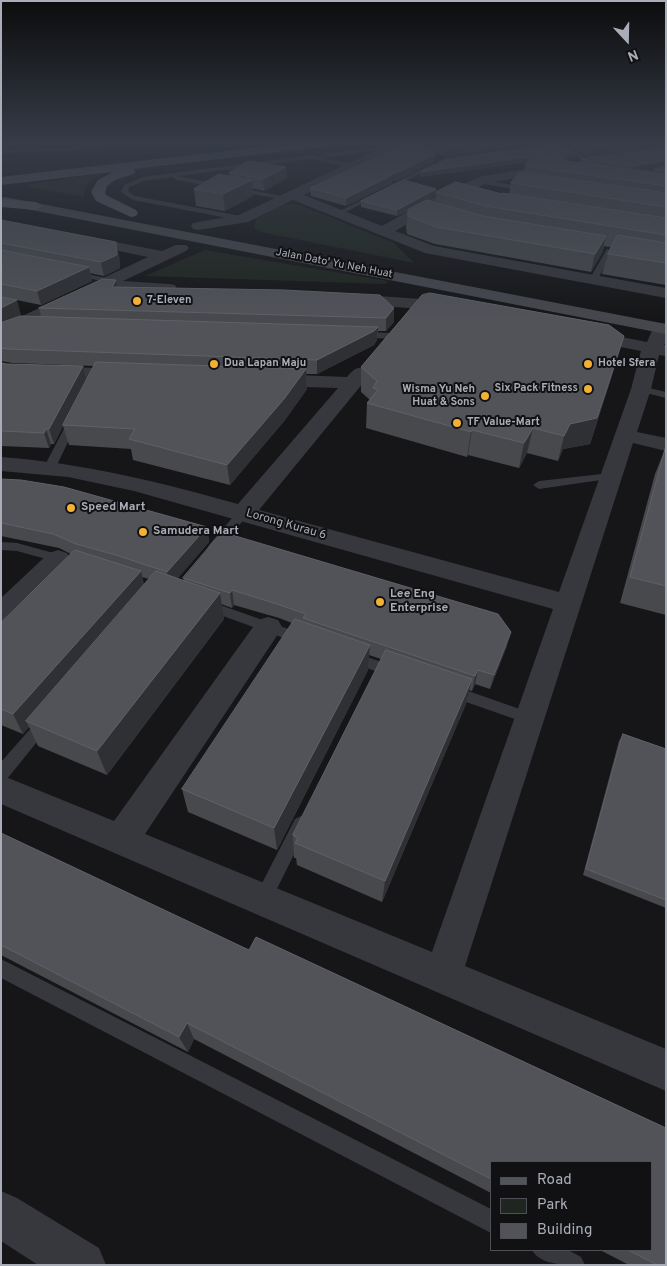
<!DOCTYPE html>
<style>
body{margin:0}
#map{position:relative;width:667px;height:1266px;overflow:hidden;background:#161618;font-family:Overpass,sans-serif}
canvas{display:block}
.frame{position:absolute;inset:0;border:2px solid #a8adb8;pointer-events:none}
.legend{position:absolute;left:490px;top:1161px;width:162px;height:90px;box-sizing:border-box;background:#111113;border:1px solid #4d4f55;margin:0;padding:6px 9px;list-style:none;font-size:15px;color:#a8adb8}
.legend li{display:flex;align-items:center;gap:10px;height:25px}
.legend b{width:25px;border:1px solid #4d4f55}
.north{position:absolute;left:602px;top:15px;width:50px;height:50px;-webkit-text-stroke:4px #111113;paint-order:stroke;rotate:159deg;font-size:14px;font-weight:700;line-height:20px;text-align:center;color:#a8adb8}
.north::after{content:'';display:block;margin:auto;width:18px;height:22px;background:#a8adb8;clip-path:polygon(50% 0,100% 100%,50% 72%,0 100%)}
</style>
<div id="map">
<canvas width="667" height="1266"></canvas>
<div class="frame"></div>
<ul class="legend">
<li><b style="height:6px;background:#53555c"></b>Road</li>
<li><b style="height:14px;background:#1e261f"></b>Park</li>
<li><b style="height:14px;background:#525359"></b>Building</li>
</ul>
<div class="north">N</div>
</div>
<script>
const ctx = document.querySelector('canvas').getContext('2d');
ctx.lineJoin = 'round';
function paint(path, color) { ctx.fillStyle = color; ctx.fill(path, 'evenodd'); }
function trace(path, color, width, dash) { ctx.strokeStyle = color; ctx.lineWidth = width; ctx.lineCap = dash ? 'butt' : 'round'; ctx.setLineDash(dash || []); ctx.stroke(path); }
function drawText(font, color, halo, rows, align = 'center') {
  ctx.font = font + ' Overpass,sans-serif'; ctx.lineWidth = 4; ctx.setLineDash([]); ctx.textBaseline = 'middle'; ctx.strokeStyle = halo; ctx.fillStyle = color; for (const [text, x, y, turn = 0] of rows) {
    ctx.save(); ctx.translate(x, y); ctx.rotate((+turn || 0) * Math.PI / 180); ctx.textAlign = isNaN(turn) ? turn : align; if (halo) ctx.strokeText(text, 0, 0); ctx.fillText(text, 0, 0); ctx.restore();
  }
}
const green = new Path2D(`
 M102,174C91,179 84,184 84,197L27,187L30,184Z
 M291,204L300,205L394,243L414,263L261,232L254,228L256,219L281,205Z
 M205,250L388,281L386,284L145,276Z`);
const service = new Path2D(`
 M110,142H125L70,151L1,153V149L70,147Z
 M573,142H588L565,146L592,161V163H588L558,147L546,149L543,147Z
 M399,144L401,147L323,158L355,165V167L353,168L311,159L178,176L287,197L288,198L285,200L176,180L173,177L144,181L129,187L128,191L135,196L246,217L247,219L243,221L133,200L121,192L124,185L143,177L311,155L320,157L322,154Z
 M434,163L439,164L340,215L334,214Z
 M479,180L528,187L531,189L528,191L477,183L476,182Z
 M607,249L614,251L596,282H590L589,280Z
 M70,271L112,279L116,281L112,283L73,275H70Z
 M361,332L393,333L398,336L393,339L358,337V333Z
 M641,386L666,392V398L638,391V387Z
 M74,416L79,419L56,467L54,469H46L44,467L69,419Z
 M611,473L617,476L615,478L539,489L533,485L539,481Z
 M243,509L247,510L249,513L247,516L218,550H210L208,547L210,544L239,510Z
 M1,542L17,543L68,557L70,560L64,564L17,551L1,550Z
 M206,600L308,636L310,640L308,644L303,645L201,608L199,605L201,602Z
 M352,652L400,668L402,672L400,676L395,678L347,661L345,657L347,653Z
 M451,685L534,714L537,718L534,722L529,724L446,695L444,691L446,687Z
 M44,717L49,719L52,723L49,727L7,779L1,781V762L39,719Z
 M301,816L307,819L309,824L269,905L263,908L257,905L254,899L257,893L295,819Z
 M1,959L491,1209V1233L1,978Z
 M532,1250H568L581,1257L585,1265C566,1265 541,1266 532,1250Z`);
const minor = new Path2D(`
 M409,142H433L427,146L392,152L304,195L382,226L432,198L479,177L560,163L564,164L566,167L564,170L560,171L487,183L442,204L395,231L434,246L666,288V298L425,253L293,200L248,222L198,230L193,229L191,226L193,223L198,222L239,215L385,146Z
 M79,235L162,251L176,245H186L189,248L186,251L123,281L169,284L175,285L177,289L175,293L169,294L105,290L1,338V326L148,257L74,242L72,239L74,236Z
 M349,294L421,299L459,306L462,310L459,314L453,315L421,309L343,303L341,299L343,295Z
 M661,323L666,324V341L664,345H666V356L659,355L651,389L637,432L666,438V451L633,443L465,966L666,1049V1091L1,804V775L114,821L258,620L268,617L278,620L282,627L278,634L145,834L432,952L553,609L134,491L68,477L1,471V457C82,463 160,482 238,504L338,388L269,386L262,384L259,380L262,376L269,374L347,377C354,369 357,366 368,369L371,373L368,377L259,510L559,592L631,389L641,351L580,339L577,335L580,331L586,330L647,342L655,324Z
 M1,362L12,365L127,369L134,371L137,375L134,379L127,381L11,377L1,374Z
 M58,550L67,553L71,559L67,565L11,621L1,624V598L49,553Z
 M1,1191L17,1198L99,1248L106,1265H38L1,1241Z`);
const secondary = new Path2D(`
 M5,197L666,324V334L1,204V198Z`);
const primary = new Path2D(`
 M302,142H336L330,146L134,169L135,171L134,174L115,180L107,186L105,192L106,195L136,210L138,213L136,216L131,217L96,201L91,192L98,180L113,172L1,185V177Z
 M1,199L36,202L43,206L36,210L1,207Z`);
const wall = new Path2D(`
 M430,142H554L444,157L429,147Z
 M572,142H666V145L588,157L571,147Z
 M666,147V285L602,274L608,254L611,247L604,246L602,253L591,272L435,244L407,234L406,227L408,211L397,216L361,207V201L436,195L428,200L436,202V192L509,194L511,183L524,173L525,166L528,162L420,177L421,172L577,153L576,158L565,160V161L580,163L581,159Z
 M435,161L396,181H392V183L346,206L311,196L310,188Z
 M229,173L287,178L264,191L253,188V196L225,211L196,206L194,189L230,176Z
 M1,220L119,255L120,268L104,276L90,273L92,281L41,305L7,298L21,315L13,319L41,316L39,308L116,280L117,287L380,295L394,322L386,331H378L377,340L374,345L317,374H306L307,389L285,420L230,485L133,460L131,449L69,445L63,426L54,444H51L49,448L1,446V363L6,364L83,366L87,380L94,366L12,363L1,361Z
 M617,360L590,444L563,449L558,461L527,453L519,468L468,455L467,457L366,428L367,403L370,400L361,392V367Z
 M666,448V615L620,603L655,474L665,449Z
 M1,479L207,527L209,542L177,579L184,581L183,578L507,646L490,689L475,684L472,691L469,690L466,704L382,902L297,865L296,858H294L293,835L381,659L369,655L368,670L277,850L188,812L182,789L292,623L279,618L234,605L232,608L221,604L224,619L107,775L38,746L29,727L23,734L1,725V623L71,554L59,548L1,536ZM142,577L149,579L144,585Z
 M623,734L666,749V908L583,875L619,741Z
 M1,833L249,950L256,937L666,1128V1265H629L600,1250H651V1162H491V1193L194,1039L188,1052L1,955Z`);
const shadedWall = new Path2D(`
 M479,142H554L444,157L445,146Z
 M619,142H666V145L588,157L590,146Z
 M577,153L576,158L538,164V161L420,177L421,172L542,155Z
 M436,154L435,161L396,181H392V183L346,206V198L389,174Z
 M666,160V170L655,169L654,172L630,177L633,166Z
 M286,167L287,178L264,191L263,179Z
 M252,180L253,196L225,211L223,194Z
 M436,189V195L397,216V210Z
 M606,236L602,253L591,272L595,254Z
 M116,242L119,255L120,268L104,276L101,262Z
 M89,267L92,281L41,305L37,291Z
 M116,280L119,293L112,287Z
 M17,300L21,315L1,325V308Z
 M394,308V322L386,331V318Z
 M378,327L377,340L374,345L317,374V360Z
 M624,336L590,444L563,449L558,461L564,436L570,424Z
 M83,366L87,381L63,425V426L54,444L49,429Z
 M306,369L307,389L285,420L230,485L227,465Z
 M533,428L527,453L519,468L524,443Z
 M46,429L51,444L49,448L44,433Z
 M472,430L468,455L467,457L471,432Z
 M207,527L209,542L170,587L167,572Z
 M141,571L146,592L26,721L29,727L23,734L13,714Z
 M232,590L234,605L232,608L230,593Z
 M220,593L224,619L107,775L97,751Z
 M511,632L507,646L490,689L494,675Z
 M370,645L368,670L277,850L274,828Z
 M478,670L475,684L472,691L475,676Z
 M472,679L466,704L382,902L385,881Z
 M187,1023L194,1039L188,1052L179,1037Z`);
const building = new Path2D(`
 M420,142L436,154L396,173L389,174L392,175L346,198L310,188L397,148Z
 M439,142H479L445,146Z
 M583,142H619L590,146Z
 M560,143L577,153L539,158L542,155L421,172L446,159Z
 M666,147V160L633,166L581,159Z
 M563,155L565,161L666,174V186L525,166L530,159Z
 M248,161L286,167L263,179L229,173Z
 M666,167V171L655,169Z
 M520,172L666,193V207L511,183Z
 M219,174L252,180L223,194L194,189Z
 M404,180L436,189L397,210L361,201Z
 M456,182L502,194L503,193L666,218V235L485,206L436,192Z
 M427,200L483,216L606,236L595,254L436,227L408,216V210Z
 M1,220L116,242L117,255L101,262L1,243Z
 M618,235L666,243V263L608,254Z
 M1,250L89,267L37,291L1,284Z
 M103,279L116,280L112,287L284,290L380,295L394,308L386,318L39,308Z
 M430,293L609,325L624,336L597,418L570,424L564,436L533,428L524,443L472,430L471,432L367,403L378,390L373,388L377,381L361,367L422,295Z
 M1,297L17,300L1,308Z
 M21,316L378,327L374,331L317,360L8,349L1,348V323Z
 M96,362L306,369L284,399L227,465L129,439L135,429L63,425Z
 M1,363L6,364L83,366L49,429H46L44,433L1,431Z
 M666,448V586L630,577L665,449Z
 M1,479L21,480L64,487L207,527L167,572L116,555L76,544L53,534L1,523Z
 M222,532L498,614L511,632L494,675L478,670L475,676L303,618L306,614L277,604L232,590L230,593L183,578Z
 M75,550L141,571L13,714L1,709V623Z
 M156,571L220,593L97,751L26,721Z
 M295,619L370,645L274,828L182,789Z
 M386,650L472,679L385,881L295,843L298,838L293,835Z
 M623,734L666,749V900L586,869Z
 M1,833L249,950L256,937L666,1128V1265H657L628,1250H651V1162H491V1179L187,1023L179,1037L1,945Z`);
const markers = [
 [137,301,5,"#f2b134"],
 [214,364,5,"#f2b134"],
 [588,364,5,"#f2b134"],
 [588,389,5,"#f2b134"],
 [485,396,5,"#f2b134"],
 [457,423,5,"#f2b134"],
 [71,508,5,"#f2b134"],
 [143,532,5,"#f2b134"],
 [380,602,5,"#f2b134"]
];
const farStreetnames = [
 ["Jalan Dato' Yu Neh Huat",334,264,11]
];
const farPoinames = [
 ["7-Eleven",147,301],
 ["Dua Lapan Maju",224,364],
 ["Hotel Sfera",598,364],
 ["Six Pack Fitness",578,389,"right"],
 ["Wisma Yu Neh",475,390,"right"],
 ["Huat & Sons",475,403,"right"],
 ["TF Value-Mart",467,423]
];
const poiNames = [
 ["Speed Mart",81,508],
 ["Samudera Mart",153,532],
 ["Lee Eng",390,595],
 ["Enterprise",390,609]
];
const streetNames = [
 ["Lorong Kurau 6",286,525,16]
];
paint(green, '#1e261f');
paint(service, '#37383d');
paint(minor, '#37383d');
paint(secondary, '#45474d');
paint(primary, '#53555c');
paint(wall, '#47494d');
paint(shadedWall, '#2f3033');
paint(building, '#525359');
trace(building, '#5f6168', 1);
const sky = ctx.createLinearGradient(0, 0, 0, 319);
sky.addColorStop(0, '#0c0c0d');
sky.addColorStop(0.45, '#363c48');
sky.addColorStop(1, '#363c4800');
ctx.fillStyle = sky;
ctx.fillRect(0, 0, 667, 319);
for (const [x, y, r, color] of markers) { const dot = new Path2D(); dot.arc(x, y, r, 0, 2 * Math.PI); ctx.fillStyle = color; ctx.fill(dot); trace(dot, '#111113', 2); }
drawText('11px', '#a8adb8', '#111113', farStreetnames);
drawText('bold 11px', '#a8adb8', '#111113', farPoinames, 'left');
drawText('bold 12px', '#a8adb8', '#111113', poiNames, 'left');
drawText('12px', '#a8adb8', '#111113', streetNames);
</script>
